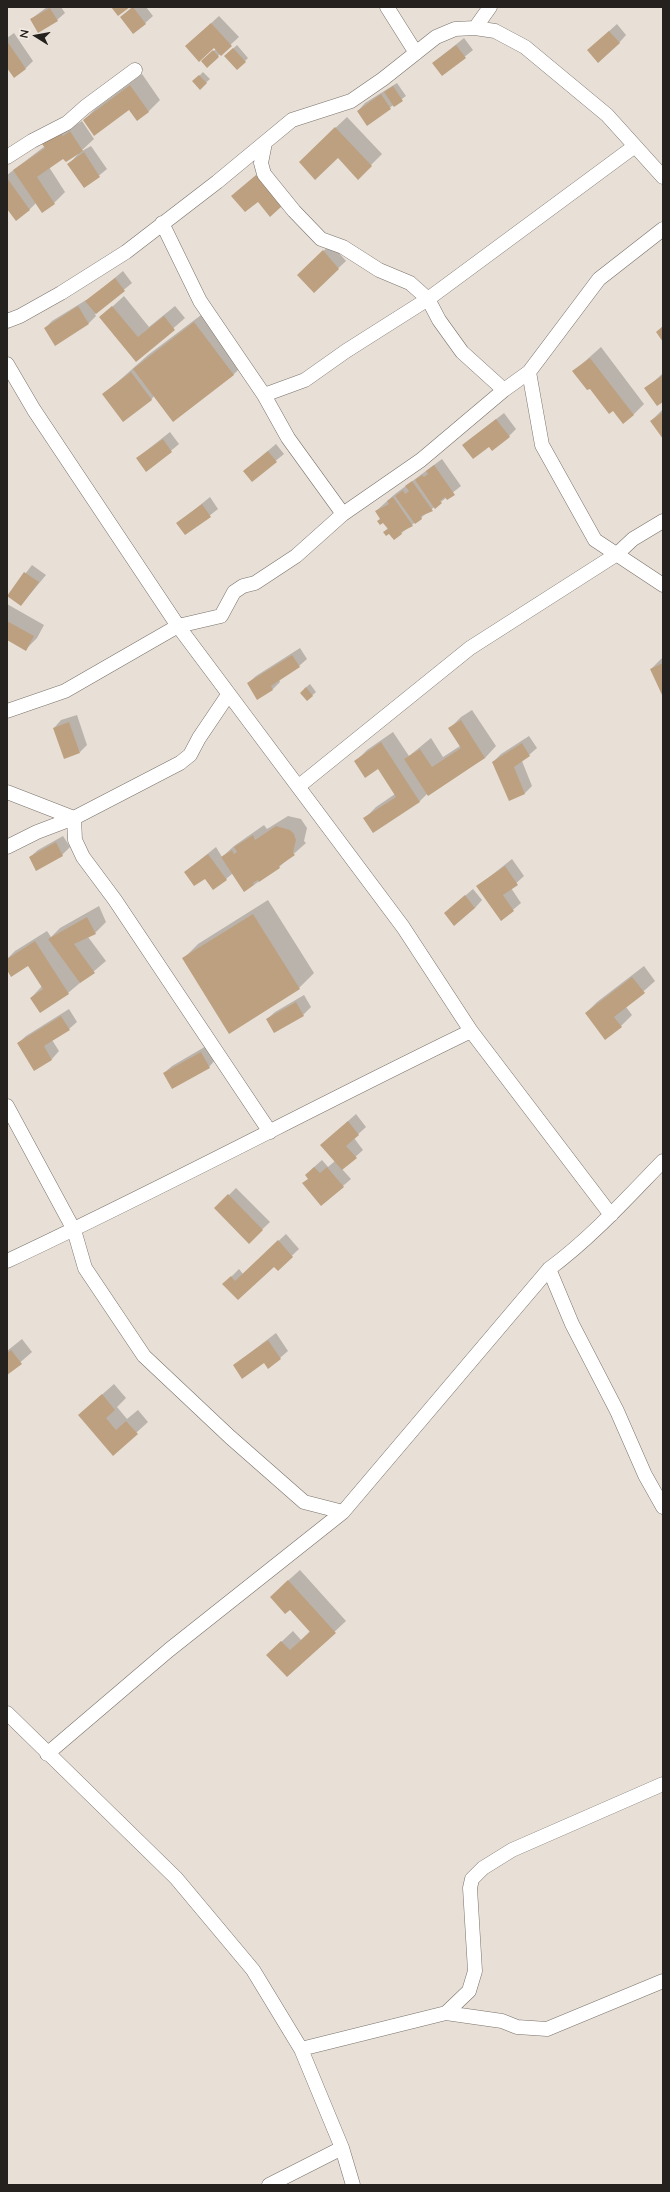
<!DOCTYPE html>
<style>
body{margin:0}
#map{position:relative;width:670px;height:2192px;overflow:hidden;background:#e8e0d7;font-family:Lato,sans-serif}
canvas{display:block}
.frame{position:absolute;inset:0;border:8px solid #24211e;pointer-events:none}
.north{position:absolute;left:16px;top:16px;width:40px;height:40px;-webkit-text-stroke:3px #f5ede4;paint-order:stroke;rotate:281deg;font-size:11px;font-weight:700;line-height:16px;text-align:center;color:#24211e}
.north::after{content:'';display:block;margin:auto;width:14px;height:18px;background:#24211e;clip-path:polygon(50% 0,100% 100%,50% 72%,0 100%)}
</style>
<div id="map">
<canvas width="670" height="2192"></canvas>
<div class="frame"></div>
<div class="north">N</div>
</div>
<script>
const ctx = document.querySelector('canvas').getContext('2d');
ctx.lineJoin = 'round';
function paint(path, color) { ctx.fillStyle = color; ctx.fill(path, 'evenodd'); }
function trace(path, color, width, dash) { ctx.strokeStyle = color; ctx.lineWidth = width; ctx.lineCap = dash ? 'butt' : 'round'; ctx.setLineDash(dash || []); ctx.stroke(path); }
const shadow = new Path2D(`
 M47,7H61L65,13L57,20L31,19Z
 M132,7H146L153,16L134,33L121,17Z
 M219,16L239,37L207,66L203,61L216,49L194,39Z
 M617,24L626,35L619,43L588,50Z
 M14,33L33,61L25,69L7,66V38Z
 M464,38L473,50L442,75L433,63Z
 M237,45L248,58L237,69L225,56Z
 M203,72L210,79L200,88L194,81Z
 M142,74L160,100L149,111L137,120L129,109L84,120L95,109Z
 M397,83L406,96L367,124L358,111L365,103Z
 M347,117L382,154L358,178L338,157L311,151Z
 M71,121L74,126L82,121L94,139L80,152L91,146L107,169L85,187L69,164L78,154L63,157L49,167L65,192L54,203H36L29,210L7,207V175L45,146Z
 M331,244L346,261L314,291L306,267Z
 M123,271L132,283L95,314L96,316L89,323L45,328L52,321L86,300L87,301Z
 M124,296L149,327L175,306L185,318L136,361L101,317Z
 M209,309L248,360L233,375L154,396L151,400L104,394L148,355Z
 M601,347L644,404L633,415L613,409L574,371Z
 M663,373V400L646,389Z
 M663,409V438L651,421Z
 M504,413L516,429L509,436L489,446L463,445Z
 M170,432L179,444L147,471L137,458Z
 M276,444L284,454L252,480L244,471Z
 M442,459L461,486L394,539L389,532H384L388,528L376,511L395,494Z
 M210,497L218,509L186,534L178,523Z
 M32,565L46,575L21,605L8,596Z
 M7,604L44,625L37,638L26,649L7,639Z
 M300,648L307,659L299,666L279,679L280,682L273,689L248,683L256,676Z
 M662,658H663V695L651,669Z
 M310,684L316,692L307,700L304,689Z
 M472,710L496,746L485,758L428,793L420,801L373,832L365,818L376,807L395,794L378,768L356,761L367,750L393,732L409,756L431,738L443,757L460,746L449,729L461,717Z
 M77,715L87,745L80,752L54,728L61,720Z
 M529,736L537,748L522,761L532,786L525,793L510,800L493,762L501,754Z
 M288,816L301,819L307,828L304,841L306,843L279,867L254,885L233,873L226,879L205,877L185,872L216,847L222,857L234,846L264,825L267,829Z
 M63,836L70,847L62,855L30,857L38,850Z
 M512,859L524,876L511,888L521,903L501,920L478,886Z
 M473,889L482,900L475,908L445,913Z
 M268,900L314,973L299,988L183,959L198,944Z
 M99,906L106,922L95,933L88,937L106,961L68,993L31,998L42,986L28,964L7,968V959L15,951L47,931L51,937L60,928Z
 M644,966L655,981L626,1007L632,1015L621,1026L586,1013L597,1002Z
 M304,995L311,1007L303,1015L267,1019L275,1012Z
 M69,1009L77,1022L69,1029L52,1040L59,1051L52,1059L34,1070L18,1043L26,1036Z
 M208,1045L216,1059L209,1067L164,1073L172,1066Z
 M356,1114L366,1127L354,1138L363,1150L342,1169L351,1179L321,1205L309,1178L313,1168L322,1160L328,1167L335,1161L329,1138Z
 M236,1188L270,1222L249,1242L216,1208Z
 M286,1234L299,1249L278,1269L274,1265L238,1299L224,1284L239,1269L243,1274Z
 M276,1333L288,1351L280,1358L268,1367L264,1362L234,1365Z
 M22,1339L32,1352L7,1374V1351Z
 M114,1384L126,1398L117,1407L127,1419L138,1410L148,1422L113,1454L79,1415Z
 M300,1570L346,1621L287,1676L279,1644L293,1631L301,1640L310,1631L282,1586Z`);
const building = new Path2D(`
 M111,7H130L118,16Z
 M133,7L146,24L133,34L120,17Z
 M50,8L58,21L38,33L30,19Z
 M211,23L232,46L221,56L214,48L199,62L185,46Z
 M609,31L620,43L598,63L587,50Z
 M7,41L26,69L14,78L7,68Z
 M456,45L466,58L442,76L432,63Z
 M233,48L246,62L237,70L224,56Z
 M213,50L219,57L207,68L201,61Z
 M199,75L207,83L200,90L192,81Z
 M130,85L149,112L137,121L129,110L94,136L83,120Z
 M393,86L403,101L394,107L384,92Z
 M381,94L391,109L367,126L357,111Z
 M335,127L372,166L358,180L338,158L315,180L299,162Z
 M70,131L83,151L66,162L63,159L37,177L55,204L42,213L13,170L45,148L42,144L60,132L63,136Z
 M84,152L100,177L84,188L67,164Z
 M256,175L282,206L270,217L258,202L245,212L231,196Z
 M7,178L30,210L16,221L7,209Z
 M323,250L339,269L314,293L297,275Z
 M115,278L125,291L96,314L85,301Z
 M78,306L89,324L55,346L44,328Z
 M112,306L138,337L164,316L175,330L136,362L99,317Z
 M194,322L234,375L173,422L133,369Z
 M663,326V342L656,332Z
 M590,358L634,415L623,424L613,411L609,414L590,389L587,390L572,371Z
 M131,372L152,400L123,422L102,394Z
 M663,375V402L657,406L644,388Z
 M663,412V439L650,421Z
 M496,419L510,437L492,451L489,447L473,459L462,445Z
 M163,439L172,452L146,472L136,458Z
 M268,451L277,462L252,482L243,471Z
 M434,465L455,495L447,500L445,497L440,501L442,503L435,509L415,480L422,475L424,477L428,474L426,471Z
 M412,481L433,511L421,516L422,519L415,524L395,496L403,490L405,494L409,491L405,486Z
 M393,497L413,526L401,532L402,534L394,540L389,534L386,536L383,532L388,529L383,523L380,525L377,521L380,519L375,511L389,504L387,501Z
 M202,504L211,517L185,535L176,523Z
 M24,572L39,582L21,606L7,596Z
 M7,621L34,636L26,651L7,640Z
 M292,655L300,667L271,686L273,690L257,700L247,683Z
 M663,663V697L650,669Z
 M306,687L313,696L307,701L300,693Z
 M461,720L485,758L428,796L404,759L420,749L432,767L461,748L448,728Z
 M69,722L80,753L64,759L53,728Z
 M381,742L420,802L373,833L363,818L396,797L378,769L365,778L354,761Z
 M522,743L530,756L514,767L525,794L509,801L492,762Z
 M276,826L290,830L294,834L296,840L293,853L295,855L279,866L280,868L259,882L258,880L253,883L254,885L244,892L221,857L232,850L234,854L237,852L234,847L253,835L255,840Z
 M56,842L63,856L36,871L29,857Z
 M208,854L227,880L213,890L205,879L194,886L184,872Z
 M505,866L518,885L503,895L514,911L501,921L476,886Z
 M465,895L475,908L454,926L444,913Z
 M253,914L300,989L229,1034L182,958Z
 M87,917L96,934L74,944L95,973L80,983L48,939Z
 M35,941L69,994L40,1013L30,998L43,989L28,966L11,977L7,970V959Z
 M632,977L645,993L614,1017L622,1027L605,1040L585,1013Z
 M296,1002L304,1016L274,1033L266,1019Z
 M61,1016L70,1030L44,1046L52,1060L34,1071L17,1043Z
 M201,1052L210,1068L172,1089L163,1073Z
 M348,1121L359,1135L346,1146L357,1158L342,1170L320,1145Z
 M314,1167L320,1173L327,1167L344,1187L321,1206L302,1183L308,1179L305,1175Z
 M228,1194L263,1230L249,1244L214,1208Z
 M278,1240L293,1257L278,1271L274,1267L238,1300L222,1284L231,1276L235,1281Z
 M268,1340L281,1359L268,1369L264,1363L242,1379L233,1365Z
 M11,1350L22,1364L7,1375V1353Z
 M102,1394L115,1410L106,1418L116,1430L126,1421L138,1434L113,1456L78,1415Z
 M288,1580L336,1633L287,1677L266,1655L281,1641L290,1650L310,1632L290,1610L285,1614L270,1597Z`);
const street = new Path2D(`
 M387,7L416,53
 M475,28L490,7
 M265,143L261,163L264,174L294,211L321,239L343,247L379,270L410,283L428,299L439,320L462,352L504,390
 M7,157L32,141L67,123L85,107L135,70
 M162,223L200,301L264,395L288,438L343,514
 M7,321L20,316L61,293L126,252L217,182L292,120L351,101L383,79L436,37L455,29L475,28L495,31L525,47L607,115L663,177
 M7,364L34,410L178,626L403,927L471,1031L611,1215
 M529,372L542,445L595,540L663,585
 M264,395L305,380L346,351L428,299L635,146
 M7,711L65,691L178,626L221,616L234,592L243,586L255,583L296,556L343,514L421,460L504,390L529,372L599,279L663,229
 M299,786L470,648L617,554L633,539L663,521
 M7,792L74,818L75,840L83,857L115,900L270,1132
 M7,847L37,832L74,818L180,763L190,755L199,738L228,695
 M7,1106L74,1230L85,1268L144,1356L230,1437L304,1502L343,1512
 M7,1261C163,1188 316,1106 471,1031
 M549,1269L572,1324L617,1411L645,1475L663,1507
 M7,1713L176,1878L253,1970L301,2049L342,2148L353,2185
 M47,1754L169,1650L343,1512L549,1269C591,1238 627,1198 663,1161
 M446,2013L469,1991L475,1971L470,1888L472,1879L483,1868L512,1850L663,1784
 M301,2049L446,2013L502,2021L517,2027L547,2029L663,1981
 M269,2185L342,2148`);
paint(shadow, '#0003');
paint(building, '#bda080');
trace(street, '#787169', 15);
trace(street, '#fff', 14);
</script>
